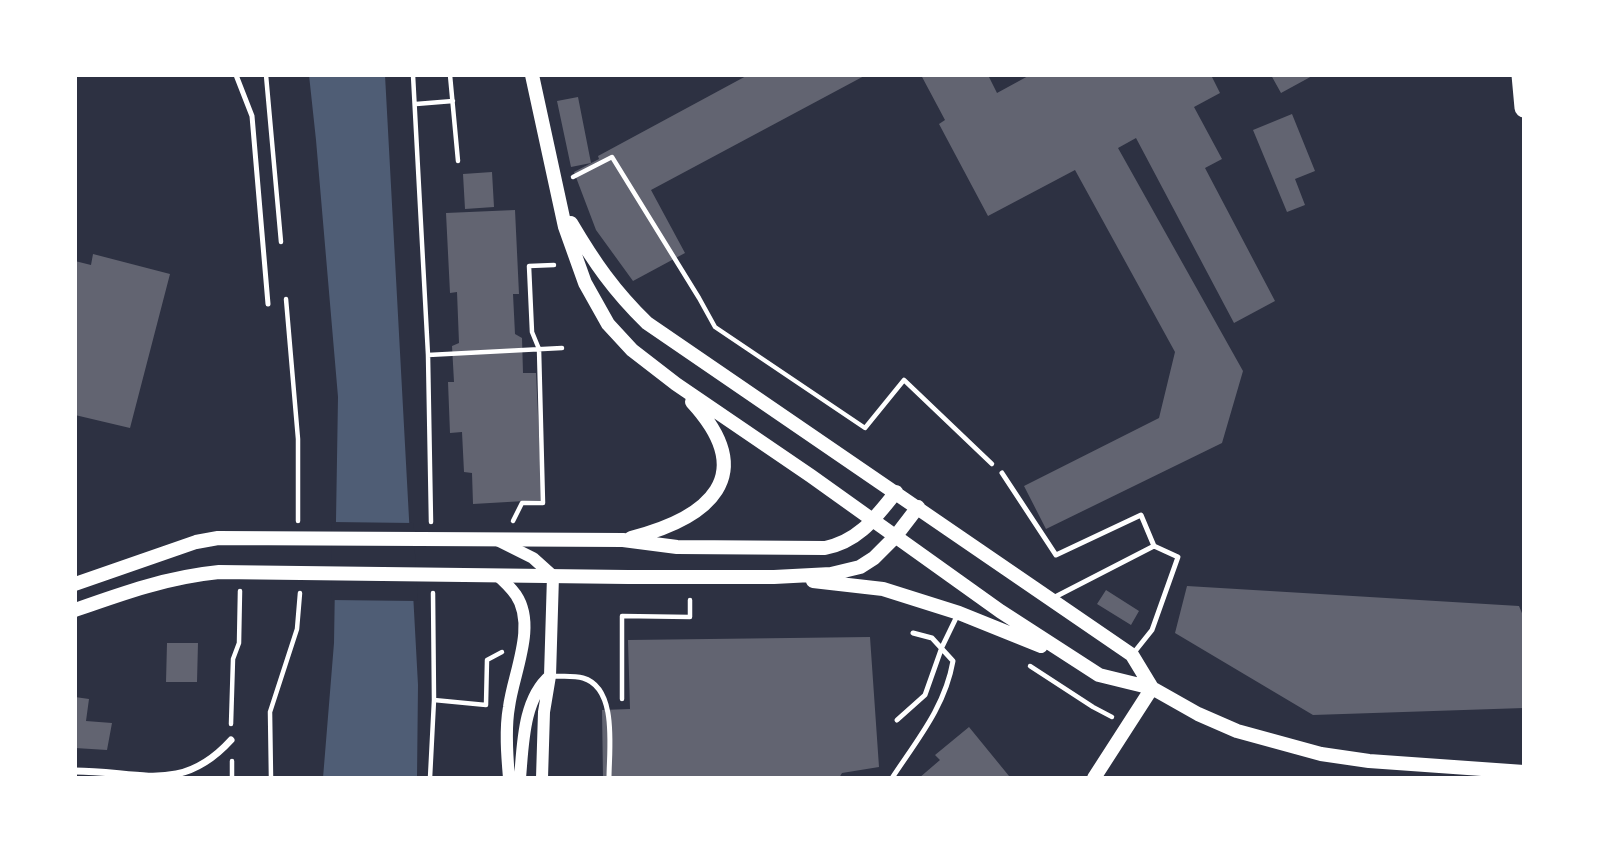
<!DOCTYPE html>
<style>
body{margin:0}
#map{position:relative;width:1599px;height:853px;overflow:hidden;background:#2d3142;font-family:"Open Sans",sans-serif}
canvas{display:block}
.frame{position:absolute;inset:0;border:77px solid #fff;pointer-events:none}
</style>
<div id="map">
<canvas width="1599" height="853"></canvas>
<div class="frame"></div>
</div>
<script>
const ctx = document.querySelector('canvas').getContext('2d');
ctx.lineJoin = 'round';
function paint(path, color) { ctx.fillStyle = color; ctx.fill(path, 'evenodd'); }
function trace(path, color, width, dash) { ctx.strokeStyle = color; ctx.lineWidth = width; ctx.lineCap = dash ? 'butt' : 'round'; ctx.setLineDash(dash || []); ctx.stroke(path); }
const water = new Path2D(`
 M309,75H385L418,685L417,778H323L334,643L338,397L316,140Z`);
const pier = new Path2D(`
 M332,522L413,523L418,601L331,600Z`);
const building = new Path2D(`
 M748,75H866L651,190L685,253L633,281L596,230L574,172L599,159L598,156Z
 M921,75H988L997,93L1030,75H1211L1220,93L1194,107L1222,159L1205,168L1275,301L1234,323L1136,138L1118,148L1243,371L1222,443L1046,529L1024,486L1159,418L1175,352L1075,170L988,216L939,124L945,120Z
 M1271,75H1314L1281,93Z
 M578,97L591,163L571,167L557,101Z
 M1292,114L1315,171L1295,179L1305,205L1287,212L1253,130Z
 M492,172L494,207L465,209L463,174Z
 M515,210L519,294H513L515,334L522,338L523,373H536L542,500L473,504L472,473L464,472L462,432L450,433L448,382H454L452,346L459,343L457,292L450,293L446,213Z
 M93,254L170,274L130,428L75,415V261L91,265Z
 M1187,586L1519,606L1524,618V708L1313,715L1175,633Z
 M1106,590L1139,611L1131,625L1097,604Z
 M870,637L879,767L842,773L839,778H603L602,710L630,709L628,640Z
 M167,643H198L197,682H166Z
 M75,697L89,699L86,721L112,723L107,750L75,748Z
 M969,727L1009,776L919,778L940,760L935,755Z`);
const path = new Path2D(`
 M266,75L281,242
 M413,75L428,355L431,522
 M450,75L458,161
 M416,104L453,101
 M573,177L612,157L699,298L715,327L865,428L904,380L992,464
 M286,299L298,439V521
 M428,355L562,348
 M513,521L522,503H543L539,349L532,332L529,266L554,265
 M1030,666L1093,707L1112,717
 M622,699V616L690,617V600
 M434,700L486,705
 M486,705L487,660L502,652
 M231,724L233,659L239,643L240,591
 M232,761V778
 M271,778L270,712L297,629L300,593
 M430,778L434,700L433,593`);
const service = new Path2D(`
 M236,75L252,116L268,304
 M1002,473L1056,555L1141,515L1154,546
 M1053,598L1154,546L1178,557L1152,630L1132,655
 M550,676C560,677 573,675 583,678C618,688 609,750 609,778
 M897,720L925,695L942,647L957,616
 M892,778C917,740 945,707 953,661L932,638L913,633`);
const minor = new Path2D(`
 M75,771C139,771 181,795 231,740`);
const tertiary = new Path2D(`
 M497,540L533,558L553,576L550,676L544,712L542,778
 M497,575C504,581 511,588 516,595C537,626 513,674 509,707C505,729 507,755 509,778
 M520,778C523,745 523,699 550,676`);
const secondary = new Path2D(`
 M532,75L565,227L585,283L608,324L632,350L676,384L811,476L1000,611L1099,675L1152,688L1198,714L1237,731L1321,754L1369,761L1524,772
 M571,223C594,262 614,291 647,323L1132,655L1152,688
 M631,538C709,518 760,476 692,402
 M813,581L883,589L959,613L1041,646
 M75,584L196,542L218,538L623,540L677,547L825,548C859,541 875,518 896,492
 M75,610C123,593 168,577 219,572L628,577H774L831,574L860,567L874,558L895,537L918,507
 M1094,778L1152,688`);
const trunk = new Path2D(`
 M1521,75L1524,108`);
paint(water, '#4f5d75');
paint(pier, '#2d3142');
paint(building, '#626471');
trace(path, '#fff', 4.5);
trace(service, '#fff', 5);
trace(minor, '#fff', 7);
trace(tertiary, '#fff', 12);
trace(secondary, '#fff', 14);
trace(trunk, '#fff', 19);
</script>
